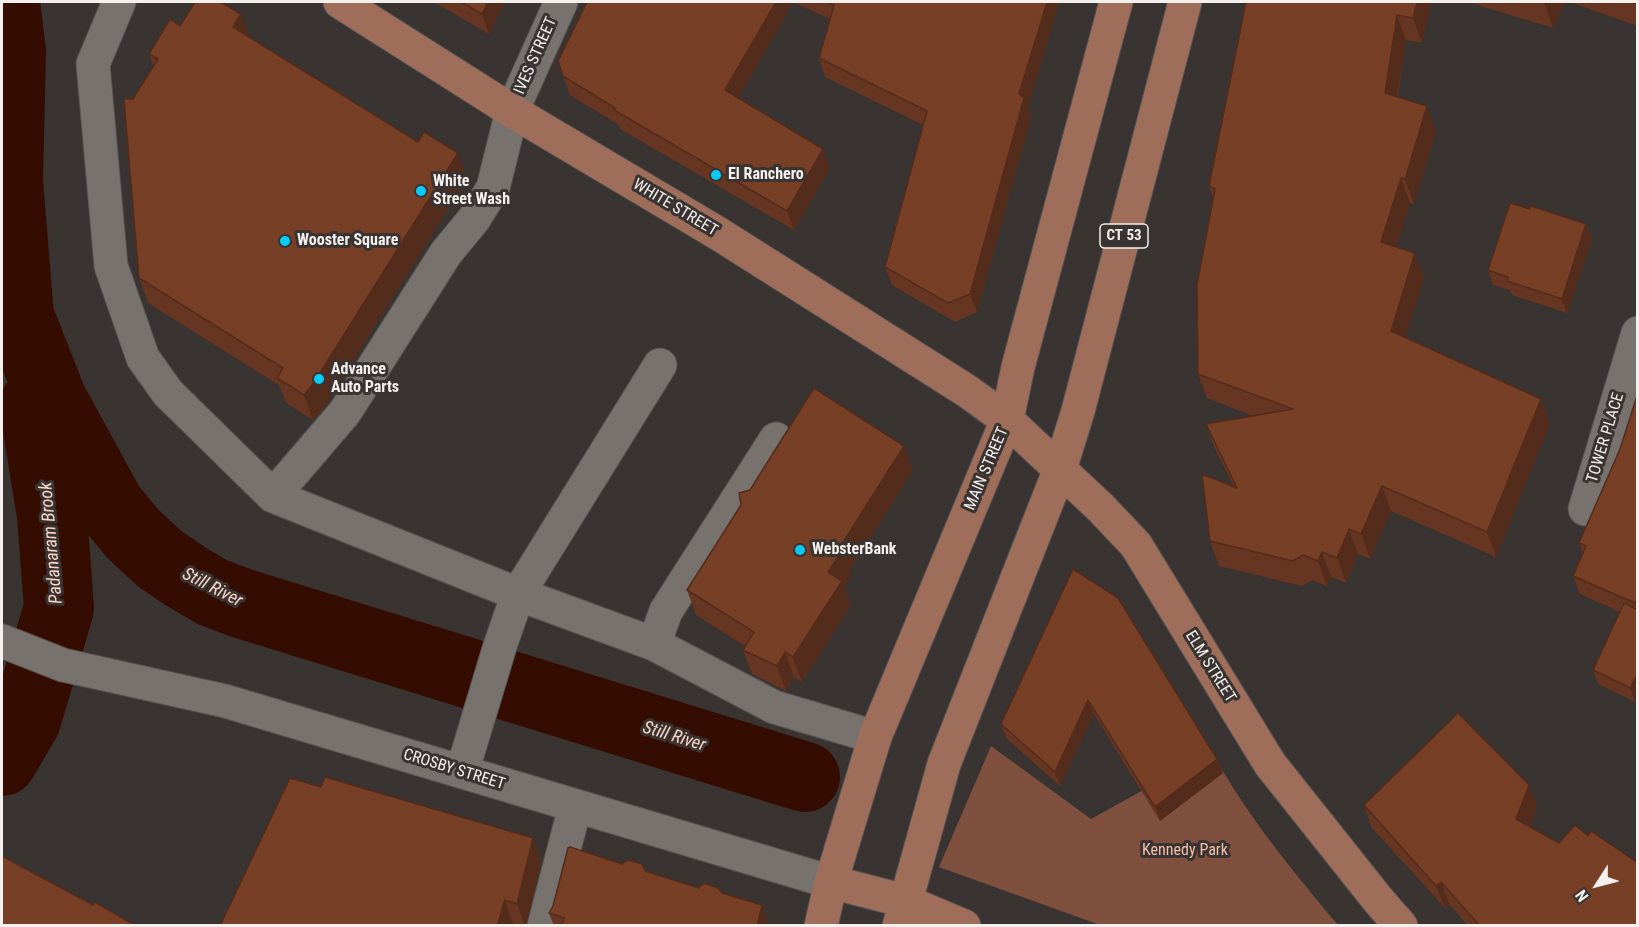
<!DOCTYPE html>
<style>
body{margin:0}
#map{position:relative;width:1639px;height:927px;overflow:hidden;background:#393331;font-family:"Roboto Condensed",sans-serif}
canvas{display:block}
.frame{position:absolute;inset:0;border:3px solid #f3f0ee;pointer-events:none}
.north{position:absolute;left:1567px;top:855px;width:60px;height:60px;-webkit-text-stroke:4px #393331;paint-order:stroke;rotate:234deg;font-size:16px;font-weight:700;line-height:24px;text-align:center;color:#f3f0ee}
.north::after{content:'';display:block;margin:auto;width:21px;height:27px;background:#f3f0ee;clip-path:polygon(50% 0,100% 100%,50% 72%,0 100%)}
</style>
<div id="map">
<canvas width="1639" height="927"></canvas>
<div class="frame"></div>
<div class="north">N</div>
</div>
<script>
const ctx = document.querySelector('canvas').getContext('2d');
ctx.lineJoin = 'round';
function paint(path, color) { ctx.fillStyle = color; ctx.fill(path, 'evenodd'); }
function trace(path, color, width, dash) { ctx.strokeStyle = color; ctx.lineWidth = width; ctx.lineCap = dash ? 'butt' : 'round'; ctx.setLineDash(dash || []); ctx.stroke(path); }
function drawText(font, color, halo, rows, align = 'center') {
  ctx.font = font + ' "Roboto Condensed",sans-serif'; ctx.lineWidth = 6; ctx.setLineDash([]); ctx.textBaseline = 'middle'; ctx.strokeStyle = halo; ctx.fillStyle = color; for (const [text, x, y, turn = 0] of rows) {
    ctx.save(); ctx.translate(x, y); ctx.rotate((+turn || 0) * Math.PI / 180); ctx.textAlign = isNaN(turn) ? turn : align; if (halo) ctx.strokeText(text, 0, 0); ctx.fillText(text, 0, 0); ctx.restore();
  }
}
const green = new Path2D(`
 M991,746L1091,819L1212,752C1247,816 1292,870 1338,925H1100L939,867Z`);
const river = new Path2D(`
 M5,2L11,52L8,181L19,316L52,400L110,506L133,534L160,559L185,576L212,592L241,603L805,777
 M2,761L26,720L59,608L52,515L34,405`);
const minor = new Path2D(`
 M119,2L93,64L111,266L143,358L168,393L273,496L518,594L654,644L774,707L875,737
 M273,496L345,412L446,253L474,219L493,188L512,111L561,2
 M1585,509L1638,333
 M2,641L63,665L225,701L831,882
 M654,644L666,611L776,439
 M462,772L500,646L518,594L660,365
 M544,926L575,807`);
const major = new Path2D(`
 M340,2L512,111L719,234L967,391L1007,420L1100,507L1136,545L1270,764L1379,901L1401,926
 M831,882L905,901L964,926
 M821,926L831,882L875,737L1007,420L1018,367L1116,2
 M899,926L944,764L1060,469L1078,411L1185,2`);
const wall = new Path2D(`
 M434,2H504L489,34Z
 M587,2H1059L1028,107L1031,117L977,312L955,322L892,285L885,267L923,125L825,77L819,58L830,19L793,2L738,98L830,168L794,230L620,129L619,125L570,95L563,76Z
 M1246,2H1431L1422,43L1406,40L1398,96L1436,131L1414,204L1410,203L1396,247L1424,277L1405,337L1541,399L1550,424L1496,557L1391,511L1370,559L1358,554L1346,583L1331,577L1327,586L1312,580L1302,586L1219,566L1210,541L1234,487L1215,449L1206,424L1253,416L1207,398L1198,374L1213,199L1209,186Z
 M1468,2H1565L1553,28Z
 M1570,2H1638V26Z
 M180,26L249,37L467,178L321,412L313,420L286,403L279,385L148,303L139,278L133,99L153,66L149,54Z
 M1530,209L1586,224L1592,239L1567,313L1512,295L1510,290L1493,285L1488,270Z
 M1638,393V698L1635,702L1598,684L1593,670L1620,612L1580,594L1573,576L1583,553L1579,543L1620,449Z
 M913,470L849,571L851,576L844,587L851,605L802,682L794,677L786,691L752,674L743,650L745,646L696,615L687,590Z
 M1073,569L1217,759L1223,773L1160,821L1094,714L1060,786L1006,738L1001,724Z
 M1529,785L1537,807L1530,827L1638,926H1468L1449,904L1445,908L1372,828L1364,805Z
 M321,787L533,838L541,862L526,926H518L513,924V926H220Z
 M622,864L699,888L722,893L757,926H554L549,913Z`);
const shadedWall = new Path2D(`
 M488,2H504L489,34L482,14Z
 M776,2H793L732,109L725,90Z
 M1047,2H1059L1028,107L1031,117L977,312L970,294L1019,94Z
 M1417,2H1431L1422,43L1413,18Z
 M1544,2H1565L1553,28L1544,3Z
 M241,14L250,39L233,27Z
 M1397,15L1406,40L1394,118L1385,93Z
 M1427,106L1436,131L1414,204L1405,179Z
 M823,149L830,168L794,230L787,211Z
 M458,153L467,178L321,412L313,420L304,395Z
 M1401,178L1410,203L1390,267L1381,242Z
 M1586,224L1592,239L1567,313L1562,299Z
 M1415,253L1424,277L1400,355L1391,331Z
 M1541,399L1550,424L1496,557L1487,532Z
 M904,446L913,470L849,571L851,576L844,587L851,605L802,682L793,657L828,572L840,547Z
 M1382,486L1391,511L1370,559L1361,534Z
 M1349,529L1358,554L1346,583L1337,558Z
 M1322,552L1331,577L1327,586L1318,561Z
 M1638,597V609L1635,603Z
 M785,652L794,677L786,691L777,666Z
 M1638,673V698L1635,702L1630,688Z
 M1088,700L1094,714L1060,786L1055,772Z
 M1217,759L1223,773L1160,821L1155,807Z
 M1529,785L1537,807L1524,842L1516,819Z
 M533,838L541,862L526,926H525L517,904Z
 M1441,882L1449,904L1445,908L1436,886Z
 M505,900L513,924V926H497Z
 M762,905L770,926H757Z`);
const building = new Path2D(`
 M195,2H220L241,14L233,27L418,142L424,132L458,153L311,387L304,395L277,378L283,368L139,278L124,99H133L158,59L149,54L170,19L180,26Z
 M461,2H488L482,14Z
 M587,2H776L725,90L823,149L787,211L614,110L615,108L563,76L558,61Z
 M826,2H1047L1019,94L1024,98L970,294L948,303L885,267L927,111L819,58L834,5Z
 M1246,2H1417L1413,18L1397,15L1385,93L1427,106L1405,179L1401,178L1381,242L1415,253L1391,331L1541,399L1487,532L1382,486L1361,534L1349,529L1337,558L1322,552L1318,561L1303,555L1293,561L1210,541L1202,474L1237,488L1206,424L1293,409L1198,374L1197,285L1215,189L1209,186Z
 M1510,203L1530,209L1531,206L1586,224L1562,299L1507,281L1508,277L1488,270Z
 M814,388L904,446L840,547L842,551L828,572L842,581L793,657L785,652L777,666L743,650L754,632L687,590L741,505L739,493L750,490Z
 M1638,393V597L1635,603L1573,576L1586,546L1579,543L1620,449Z
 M1073,569L1118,598L1217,759L1155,807L1088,700L1055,772L1001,724Z
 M1624,603L1638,610V673L1630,688L1593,670Z
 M1458,713L1529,785L1516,819L1559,843L1575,825L1588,836L1591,831L1638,863V926H1480L1441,882L1436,886L1364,805Z
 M325,777L533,838L517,904L505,900L497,926H220L290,778L321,787Z
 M570,847L622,864L628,860L642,864L645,871L699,888L704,883L718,888L722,893L762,905L757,926H562L564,918L549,913L553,906L568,848Z
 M2,856L93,905L95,902L136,926H2Z`);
const markers = [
 [716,175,6,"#08cbf9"],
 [421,191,6,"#08cbf9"],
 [285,241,6,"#08cbf9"],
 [319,379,6,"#08cbf9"],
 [800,550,6,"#08cbf9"]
];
const shields = [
 [1124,236,48]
];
const shieldNames = [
 ["CT 53",1124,236]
];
const streetNames = [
 ["IVES STREET",536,56,-66],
 ["WHITE STREET",675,208,31],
 ["TOWER PLACE",1606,438,-73],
 ["MAIN STREET",987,469,-67],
 ["ELM STREET",1210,667,58],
 ["CROSBY STREET",454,770,17]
];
const poiNames = [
 ["El Ranchero",728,175],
 ["White",433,182],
 ["Street Wash",433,200],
 ["Wooster Square",297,241],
 ["Advance",331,370],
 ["Auto Parts",331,388],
 ["WebsterBank",812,550]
];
const parkNames = [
 ["Kennedy Park",1185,851]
];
const waterNames = [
 ["Padanaram Brook",52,543,-95],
 ["Still River",212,588,27],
 ["Still River",674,737,17]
];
paint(green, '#7f503d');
trace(river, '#340c00', 70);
trace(minor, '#575250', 35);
trace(major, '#575250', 35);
trace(minor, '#78726f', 33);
trace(major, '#9f6e5b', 33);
paint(wall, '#673622');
paint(shadedWall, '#542c1b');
paint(building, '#783f27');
trace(building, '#542c1b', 1.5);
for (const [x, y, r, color] of markers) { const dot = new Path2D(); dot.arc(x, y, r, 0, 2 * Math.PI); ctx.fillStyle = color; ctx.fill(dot); trace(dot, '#393331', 2); }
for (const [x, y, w] of shields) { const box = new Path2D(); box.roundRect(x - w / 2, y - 12, w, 24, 4.5); ctx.fillStyle = '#393331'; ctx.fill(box); trace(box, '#f3f0ee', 1.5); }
drawText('bold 15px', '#f3f0ee', null, shieldNames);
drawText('16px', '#f3f0ee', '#393331', streetNames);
drawText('bold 16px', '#f3f0ee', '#393331', poiNames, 'left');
drawText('16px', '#f6bfa9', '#393331', parkNames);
drawText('italic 18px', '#fad5c6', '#393331', waterNames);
</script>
